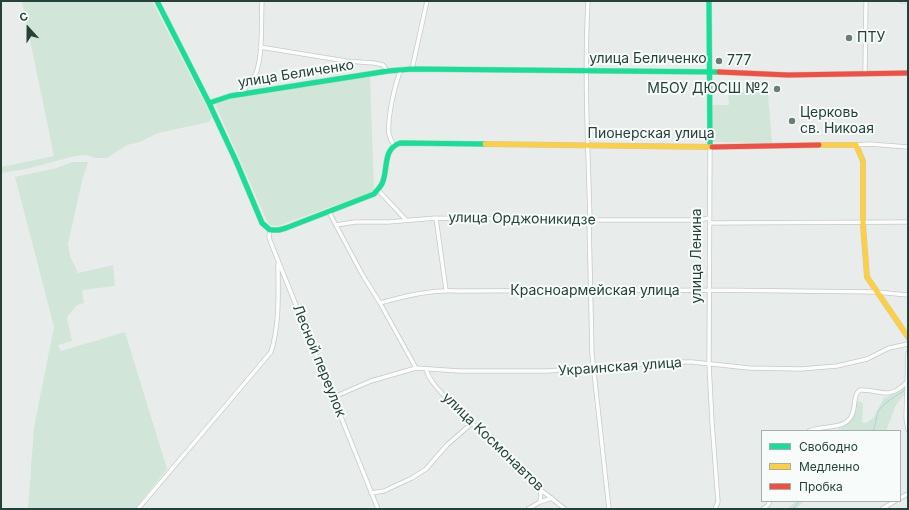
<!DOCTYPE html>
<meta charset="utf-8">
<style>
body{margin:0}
#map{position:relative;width:909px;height:510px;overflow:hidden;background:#e8edeb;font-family:Inter,sans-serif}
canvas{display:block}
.frame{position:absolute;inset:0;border:2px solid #24423a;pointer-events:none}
.legend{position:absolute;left:761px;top:430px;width:140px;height:72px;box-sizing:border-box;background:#f7fbf9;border:1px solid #a3b1ad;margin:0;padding:5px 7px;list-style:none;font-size:12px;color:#24423a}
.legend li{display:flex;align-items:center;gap:8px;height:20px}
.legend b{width:20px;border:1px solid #a3b1ad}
.north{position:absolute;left:8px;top:8px;width:40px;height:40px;-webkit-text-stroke:3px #f7fbf9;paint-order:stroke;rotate:339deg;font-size:11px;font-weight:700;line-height:16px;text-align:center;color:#24423a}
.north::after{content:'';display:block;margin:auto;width:14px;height:18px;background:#24423a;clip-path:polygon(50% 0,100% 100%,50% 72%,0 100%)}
</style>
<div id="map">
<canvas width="909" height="510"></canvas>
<div class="frame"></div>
<ul class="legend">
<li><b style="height:5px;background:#16e098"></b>Свободно</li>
<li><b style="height:5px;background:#ffcf43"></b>Медленно</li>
<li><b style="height:5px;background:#f24e42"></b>Пробка</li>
</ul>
<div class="north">С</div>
</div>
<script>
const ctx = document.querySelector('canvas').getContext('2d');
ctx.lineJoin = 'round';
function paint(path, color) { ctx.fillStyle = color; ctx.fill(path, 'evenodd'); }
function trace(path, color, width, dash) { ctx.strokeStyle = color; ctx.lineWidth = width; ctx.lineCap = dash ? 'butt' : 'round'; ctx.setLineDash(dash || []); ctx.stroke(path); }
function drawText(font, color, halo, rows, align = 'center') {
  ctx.font = font + ' Inter,sans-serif'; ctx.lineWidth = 4; ctx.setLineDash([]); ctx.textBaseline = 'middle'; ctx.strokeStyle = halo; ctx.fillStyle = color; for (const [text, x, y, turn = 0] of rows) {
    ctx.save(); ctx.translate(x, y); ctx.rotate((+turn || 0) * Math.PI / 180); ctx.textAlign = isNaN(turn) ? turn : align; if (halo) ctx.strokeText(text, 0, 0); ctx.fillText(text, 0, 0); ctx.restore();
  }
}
const green = new Path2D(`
 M22,1H152L212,117L209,122L158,133L140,142L127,145L107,158H95L86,155L75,156L26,169L1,173V167L54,156Z
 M370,76L374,191L278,226L270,225L267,221L216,106L217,103L235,97Z
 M728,92L768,93L772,143L712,142L713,105H729Z
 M72,162H88L82,181L68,244L70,256L78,273L113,265L115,286L82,290L84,303L77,305L67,317L72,341L58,345L61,351L125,332L167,469L135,509H28L34,427L54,327L15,177L57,168Z
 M906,386L905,394L896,405L886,431H839V428L850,422L854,411L856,401L861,402L863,404L862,423H866L873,418L884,398L899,392Z
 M796,501H804L796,509H787Z`);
const stream = new Path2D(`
 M873,431C876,425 876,418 878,412C883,402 897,396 905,390
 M793,509L799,501`);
const street = new Path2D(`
 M588,1C584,74 588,147 590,220
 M902,1H908
 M260,47L346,61L374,63L383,65L388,71
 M412,69L427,1
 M865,73L866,1
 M241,94C246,87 252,81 256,73C263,55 261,21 262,1
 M394,145C391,141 390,138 389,134C387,118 395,84 401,69
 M856,145L869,144L908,147
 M710,147L709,364L712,422L718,502L715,509
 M378,190L406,220
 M329,212L362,274L380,303L416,368
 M436,218L446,290
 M589,220L592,354L609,509
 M710,223L908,222
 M336,225L355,222H388L436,218L589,220H698L709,218
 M270,230L269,237L271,243L378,509
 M380,303C404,296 432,289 458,291L709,290L876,292L908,295
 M908,353L906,418L908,430
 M426,369C429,381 441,392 449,401L541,490L565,509
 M334,397L371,381L416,368L459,371H548L594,367L675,362H692L749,368L801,369L837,366L867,359L889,348L908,344
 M809,431C813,430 817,428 821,428C834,426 849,427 853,412C855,406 854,399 857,393L860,390C881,389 887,401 906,383
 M371,493L384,491L412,478L426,469L447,445L471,424
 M900,498L908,494
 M540,502L552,498
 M138,509L271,352C280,323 278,294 278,264
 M528,509L540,502L541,490
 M763,509L768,505L770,501
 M882,509L895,501`);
const fast = new Path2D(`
 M157,1L209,103L236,161L262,223L270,230H279L286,228L374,194C377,190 382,186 383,181C388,167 383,149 400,143L485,144
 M709,1L710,147
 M209,103L230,96L388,71L412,69L719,72`);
const slow = new Path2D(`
 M485,144L712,147
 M819,145H856L863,161V225L867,277L908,337`);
const jam = new Path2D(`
 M719,72L788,75L908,73
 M712,147L819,145`);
const markers = [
 [849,38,4,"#697e78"],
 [719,61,4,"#697e78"],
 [777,89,4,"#697e78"],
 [792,121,4,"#697e78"]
];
const poiNames = [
 ["ПТУ",857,38],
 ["777",727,61],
 ["МБОУ ДЮСШ №2",769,89,"right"],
 ["Церковь",800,113],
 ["св. Никоая",800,129]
];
const streetNames = [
 ["улица Беличенко",648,59],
 ["улица Беличенко",296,74,-9],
 ["Пионерская улица",651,134],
 ["улица Орджоникидзе",522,219,1],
 ["улица Ленина",697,256,-90],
 ["Красноармейская улица",595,291],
 ["Лесной переулок",319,361,68],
 ["Украинская улица",620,367,-4],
 ["улица Космонавтов",493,442,44]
];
paint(green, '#d1e6d8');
trace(stream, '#a9d4db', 1);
trace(street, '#c5cac8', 5);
trace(fast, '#c3cbc8', 6);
trace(slow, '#c3cbc8', 6);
trace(jam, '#c3cbc8', 6);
trace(street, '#fcfcfc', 3.5);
trace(fast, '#16e098', 5);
trace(slow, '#ffcf43', 5);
trace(jam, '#f24e42', 5);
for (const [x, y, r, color] of markers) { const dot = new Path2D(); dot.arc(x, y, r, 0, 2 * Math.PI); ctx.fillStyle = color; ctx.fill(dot); trace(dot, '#f7fbf9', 1.5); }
drawText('14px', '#24423a', '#f7fbf9', poiNames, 'left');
drawText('14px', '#24423a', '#f7fbf9', streetNames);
</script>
